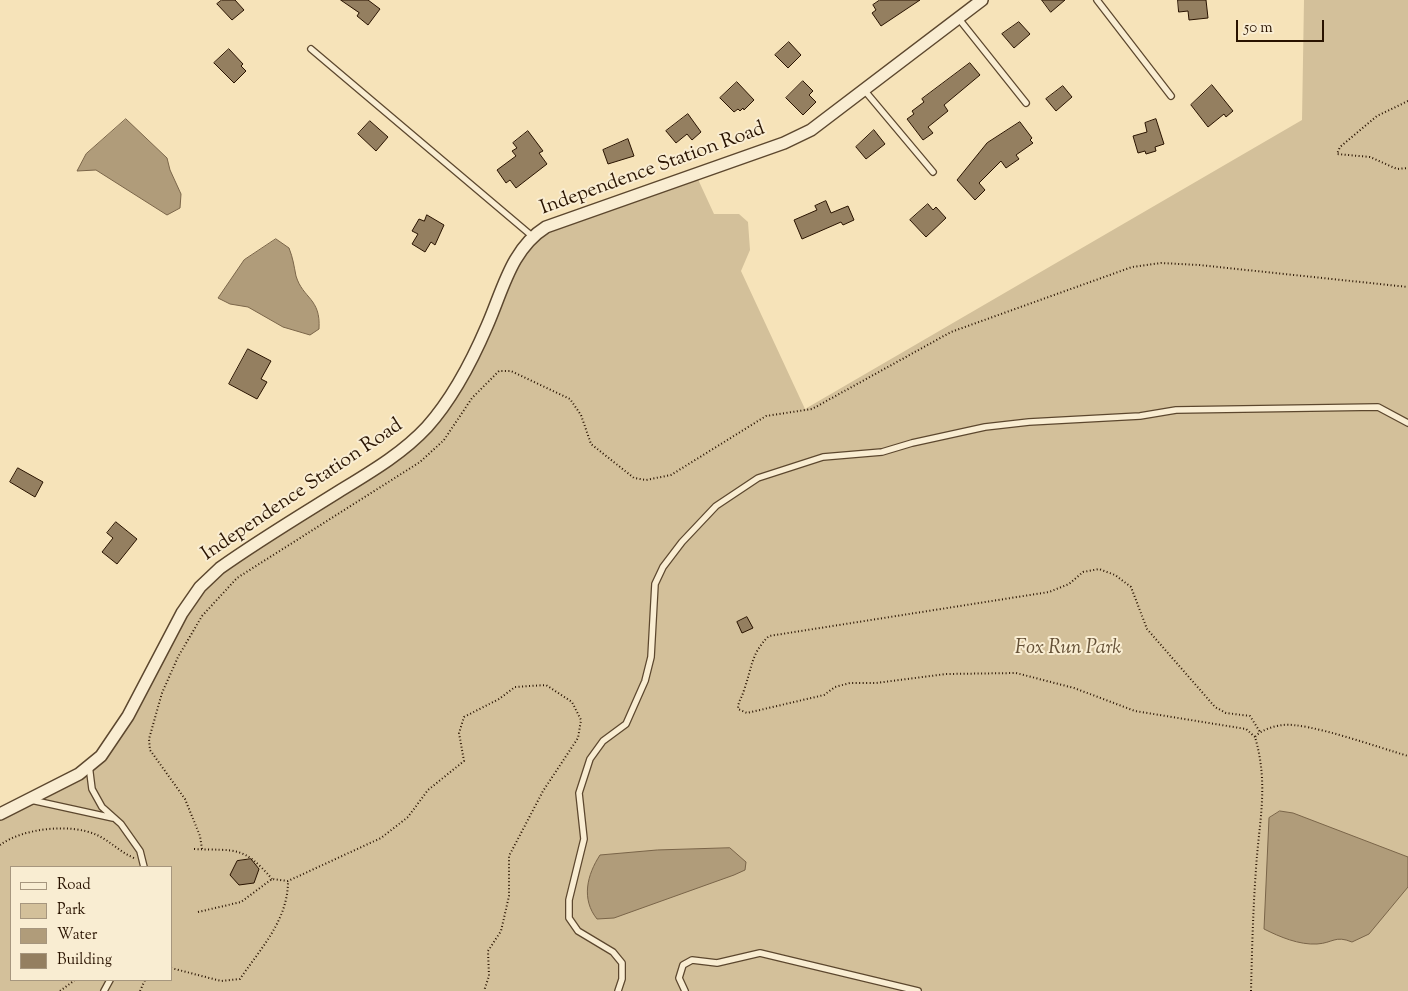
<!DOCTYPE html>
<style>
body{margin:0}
#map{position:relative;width:1408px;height:991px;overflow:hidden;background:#f6e3b9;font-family:"Sorts Mill Goudy",serif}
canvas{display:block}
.legend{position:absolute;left:10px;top:866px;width:162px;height:115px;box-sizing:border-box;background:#f9edd2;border:1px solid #a6967e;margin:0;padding:6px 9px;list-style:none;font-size:15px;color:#291300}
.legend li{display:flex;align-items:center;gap:10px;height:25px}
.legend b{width:25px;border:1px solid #a6967e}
.scale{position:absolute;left:1236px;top:20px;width:88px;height:22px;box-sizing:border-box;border:2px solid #291300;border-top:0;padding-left:6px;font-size:15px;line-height:18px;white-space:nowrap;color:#291300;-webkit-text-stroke:4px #f9edd2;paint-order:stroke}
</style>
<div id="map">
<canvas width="1408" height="991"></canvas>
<ul class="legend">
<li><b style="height:6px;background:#f9edd2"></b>Road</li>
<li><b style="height:14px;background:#d3c09a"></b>Park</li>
<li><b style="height:14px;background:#b09c7a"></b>Water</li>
<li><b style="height:14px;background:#947f60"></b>Building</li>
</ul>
<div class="scale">50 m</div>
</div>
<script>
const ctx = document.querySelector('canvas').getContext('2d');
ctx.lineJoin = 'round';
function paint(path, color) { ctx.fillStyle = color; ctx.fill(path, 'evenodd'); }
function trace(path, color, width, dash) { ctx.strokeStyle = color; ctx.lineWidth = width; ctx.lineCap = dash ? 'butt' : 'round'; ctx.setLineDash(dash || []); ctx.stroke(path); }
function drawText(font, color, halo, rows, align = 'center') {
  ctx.font = font + ' "Sorts Mill Goudy",serif'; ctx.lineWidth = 4; ctx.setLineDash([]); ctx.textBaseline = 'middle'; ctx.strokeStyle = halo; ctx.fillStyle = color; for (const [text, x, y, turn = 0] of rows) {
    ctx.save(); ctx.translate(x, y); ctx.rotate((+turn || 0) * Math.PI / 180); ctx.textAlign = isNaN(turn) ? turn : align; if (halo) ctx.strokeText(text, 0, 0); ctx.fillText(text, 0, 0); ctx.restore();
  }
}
const green = new Path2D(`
 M1304,0H1408V991H0V814L101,756L200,587L411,443L455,390L532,236L696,175L714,214H739L748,222L750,250L741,271L805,409L1302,120ZM11,867H171V980H11Z`);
const water = new Path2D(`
 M126,119L167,158L170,170L181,194L180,208L167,215L96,170L77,171L86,154Z
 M276,239L289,248C293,258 294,266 296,276C303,299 321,298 319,329L310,335L283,327L248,307L230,304L218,298L244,260Z
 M1280,811L1293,813L1408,857V887L1369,934L1352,942C1335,935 1333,943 1317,944C1299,945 1280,937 1264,929L1269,818Z
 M730,848L746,862L745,870L734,875L614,918L597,919C581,899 587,875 600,855L657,850Z`);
const building = new Path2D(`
 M222,0H235L244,10L232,20L217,4Z
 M341,0H368L380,9L368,25L357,16L359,13Z
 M880,0H920L881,26L872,13L876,10L873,5Z
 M1042,0H1065L1051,12Z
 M1178,0H1206L1208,18L1189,20L1188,11L1179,12Z
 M1019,22L1030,34L1014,48L1002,34Z
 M789,42L801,55L788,68L775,55Z
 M229,49L243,64L241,66L246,71L234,83L214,63Z
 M970,63L980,75L944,105L948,111L928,127L933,133L923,140L907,119L914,114L912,111L924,102L922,99Z
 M803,81L813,91L809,95L816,102L803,115L786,98Z
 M737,82L754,100L744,110L743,108L740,111L738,109L734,112L720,98Z
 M1212,85L1233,111L1226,117L1224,114L1208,127L1191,105Z
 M1063,86L1072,97L1056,111L1046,99Z
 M688,114L701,132L692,140L687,134L676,143L666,131Z
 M1156,119L1164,144L1155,147L1156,151L1146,154L1145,151L1138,153L1133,136L1147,132L1145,123Z
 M370,121L388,137L376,151L358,134Z
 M1020,122L1032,138L1030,140L1033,143L1016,155L1019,159L1006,168L1001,161L979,183L985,190L975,200L957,180L987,143Z
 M874,130L885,144L866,159L856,147Z
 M528,131L543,151L539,153L547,164L516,188L510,180L506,183L497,170L516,156L512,151L517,148L513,143Z
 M628,139L634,156L608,164L603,150Z
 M826,201L831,213L848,206L854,220L843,225L841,222L802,239L794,220L817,210L815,206Z
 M928,204L933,210L936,207L946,218L926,237L910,220Z
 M427,215L444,225L435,245L431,242L425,252L412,244L418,234L412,231L419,219L424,221Z
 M248,349L271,361L261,379L267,382L257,399L229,384Z
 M18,468L43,482L35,497L10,482Z
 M116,522L137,539L117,564L102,552L113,538L107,533Z
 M747,617L753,628L742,633L737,622Z
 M251,859L259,869L254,883L239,885L230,875L237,861Z`);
const path = new Path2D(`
 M1408,101L1377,116L1340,147L1337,154L1370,157L1397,169L1408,168
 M1255,737L1246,729L1135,711L1074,688L1016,673L946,674L876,683H850L835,687L824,695L747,713L738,709C738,701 742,698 744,690C752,668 751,653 769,636L1049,592L1069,584L1083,572L1099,569L1115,575L1131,587L1147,629L1215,707L1226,713L1250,716L1260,732
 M0,845C23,828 71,823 97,835C110,841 120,852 134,858
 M194,849C236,851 243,845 272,879
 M202,849L200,836L185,799L150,750L149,739L162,693L178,657L202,616L237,578L420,462L444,440L472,398L499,371H511L570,399L581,415L591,444L634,478L646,480L671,475L766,416L812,409L951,332L1132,267L1161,263L1199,265L1408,287
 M198,912L241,902L272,879L288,881L381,838L408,817L428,790L464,761L459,733L464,717L499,699L515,687L546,685L572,702L581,720L578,738L543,791L509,856V896L501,931L488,951L489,976L484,991
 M171,968L221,981L240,979C261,948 288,920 288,881
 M60,991L75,980
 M140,991L145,980
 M1251,991C1252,950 1253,910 1256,869C1259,821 1269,785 1255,737C1261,730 1273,726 1283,725C1308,722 1380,748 1408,756`);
const service = new Path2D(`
 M1097,0L1171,96
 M959,19L1026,103
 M311,49L532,236
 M865,91L933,172
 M89,765L92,789L102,807L121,824L140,851L144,867
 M31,800L113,818
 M104,991L110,980
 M618,991L622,979V963L613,952L578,931L569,918V900L584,839L579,793L590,759L603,741L626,724L645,681L651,657L655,584L663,567L682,542L716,506L758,478L823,457L882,452L912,443L985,427L1029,422L1140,416L1176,410L1378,407L1408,423
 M685,991L679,978L683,965L692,960L717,963L760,953L918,991`);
const minor = new Path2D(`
 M0,814L79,774L101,756L128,716L182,613L200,587L220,568C258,541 298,517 338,492C369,473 402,454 427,427C453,398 472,361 487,326C503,290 511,249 546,227L784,143L811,130L982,0`);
const streetNames = [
 ["Independence Station Road",653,170,-20],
 ["Independence Station Road",303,491,-34]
];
const parkNames = [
 ["Fox Run Park",1068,650]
];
paint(green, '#d3c09a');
paint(water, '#b09c7a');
trace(water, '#7a6549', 1);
paint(building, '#947f60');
trace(building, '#291300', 1);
trace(service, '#5c472e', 8);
trace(minor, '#5c472e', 14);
trace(path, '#291300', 2, [1, 2.5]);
trace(service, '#f9edd2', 5.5);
trace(minor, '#f9edd2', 11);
drawText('20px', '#291300', '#f9edd2', streetNames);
drawText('italic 20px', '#645036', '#f9edd2', parkNames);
</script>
